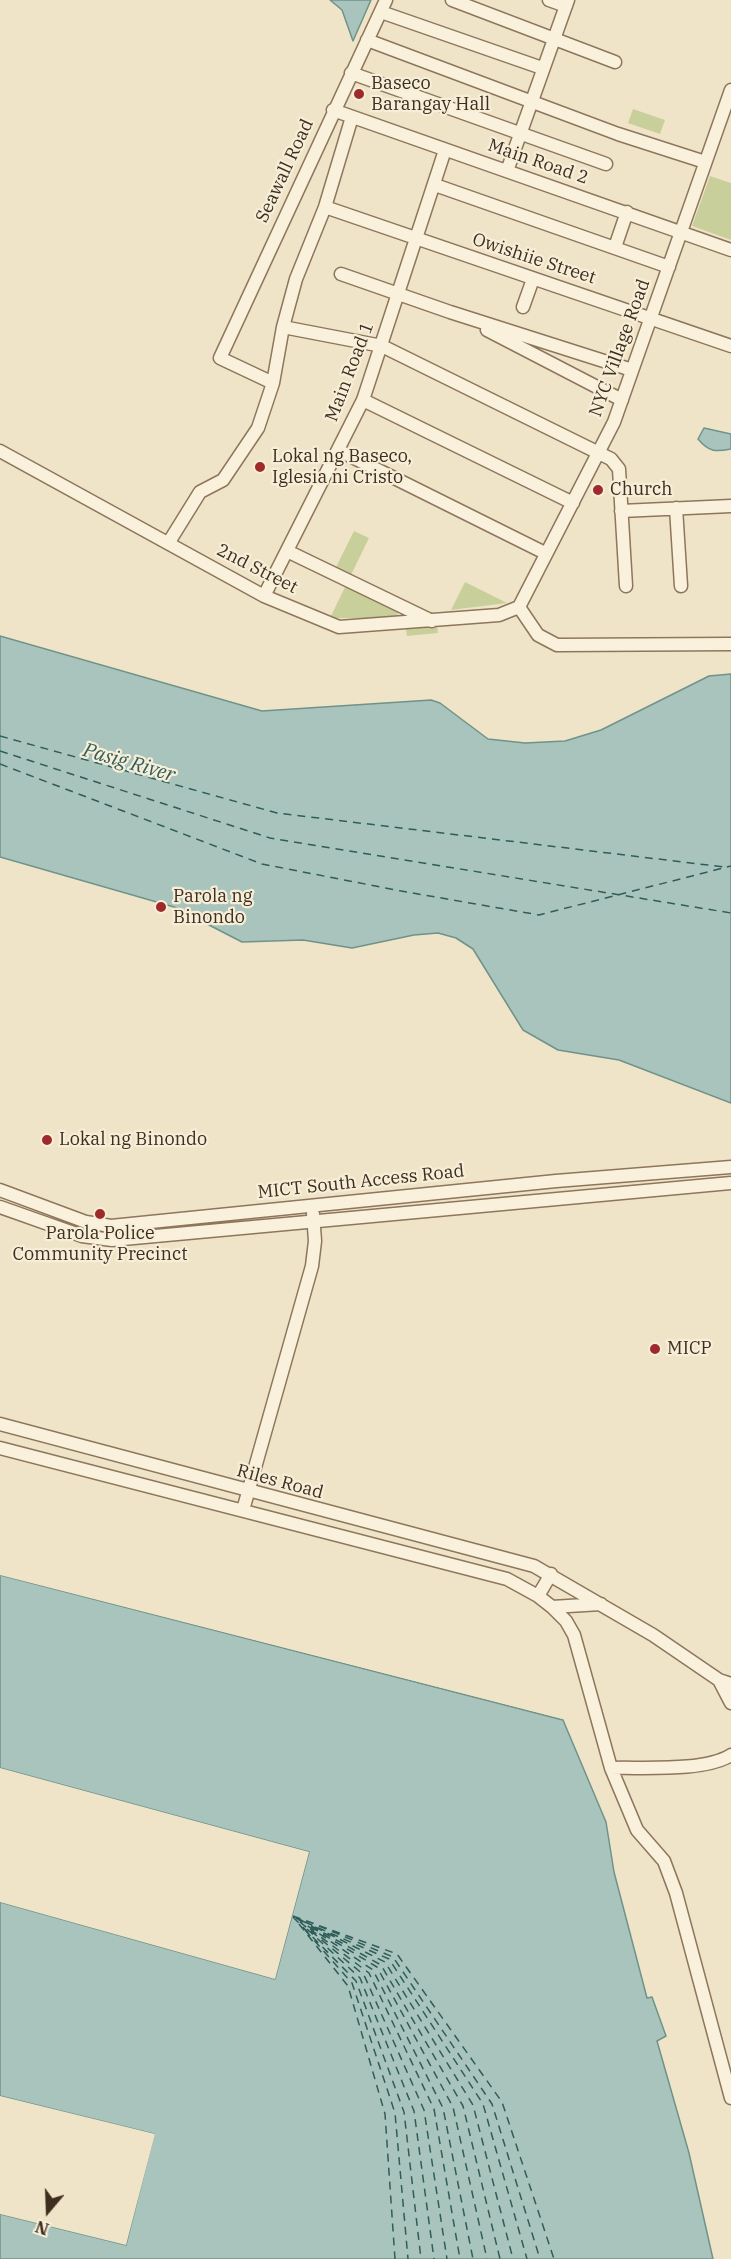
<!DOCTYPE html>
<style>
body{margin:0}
#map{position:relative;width:731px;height:2259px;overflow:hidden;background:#f0e4c8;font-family:"IBM Plex Serif",serif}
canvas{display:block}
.north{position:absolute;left:18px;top:2181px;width:60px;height:60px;-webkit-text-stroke:4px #f7eed8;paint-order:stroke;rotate:199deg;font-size:16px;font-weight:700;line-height:24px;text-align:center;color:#3d2e20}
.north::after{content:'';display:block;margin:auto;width:21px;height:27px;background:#3d2e20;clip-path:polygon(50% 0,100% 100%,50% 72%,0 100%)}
</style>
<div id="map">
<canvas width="731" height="2259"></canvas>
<div class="north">N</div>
</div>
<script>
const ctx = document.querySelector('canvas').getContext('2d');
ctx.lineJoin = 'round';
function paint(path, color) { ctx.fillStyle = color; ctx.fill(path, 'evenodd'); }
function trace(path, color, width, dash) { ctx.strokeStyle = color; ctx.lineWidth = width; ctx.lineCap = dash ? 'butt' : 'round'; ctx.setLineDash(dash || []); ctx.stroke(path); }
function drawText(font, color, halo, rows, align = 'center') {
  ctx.font = font + ' "IBM Plex Serif",serif'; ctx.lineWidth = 4.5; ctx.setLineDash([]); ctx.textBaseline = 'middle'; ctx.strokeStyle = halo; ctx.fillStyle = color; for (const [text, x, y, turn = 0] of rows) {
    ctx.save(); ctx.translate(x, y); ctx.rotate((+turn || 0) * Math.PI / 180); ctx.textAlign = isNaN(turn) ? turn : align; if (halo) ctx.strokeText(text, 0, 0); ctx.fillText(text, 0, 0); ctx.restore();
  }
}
const green = new Path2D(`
 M633,109L665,120L660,134L628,123Z
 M710,176L731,183V240L692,226Z
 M354,531L369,538L350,577L335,569Z
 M465,582L507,603L451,610Z
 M346,585L400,609L396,618H330Z
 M436,619L438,633L407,636L405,622Z`);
const water = new Path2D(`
 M330,0H371L353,41L342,10Z
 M704,428L731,434V449C715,452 709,452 698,439Z
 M0,636L262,711L431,700L440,703L488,739L525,743L565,741L601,730L709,676L731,674V1103L619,1060L558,1050L523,1030L473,949L456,938L438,933L414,935L352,948L303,940L242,942L174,907L0,857Z
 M0,1575L563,1720L606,1822L614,1872L647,1998L652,1997L666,2036L657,2041L689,2153L713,2259H0V2214L126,2245L154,2134L0,2096V1902L275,1979L309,1852L0,1768Z`);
const pier = new Path2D(`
 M0,1572L295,1646L564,1717L567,1720L0,1575Z
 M0,1768L309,1852L275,1979L0,1902V1899L273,1975L306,1854L0,1771Z
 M0,2096L155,2134L126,2245L0,2214V2211L124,2241L151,2136L0,2099Z`);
const ferry = new Path2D(`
 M0,736L277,813L724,867
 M0,751L270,838L731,913
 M0,764L262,864L401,891L539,915L731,866
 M293,1916L397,1954L502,2102L554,2259
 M293,1917L356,1981L404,2112L421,2259
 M296,1918L373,1970L443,2108L473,2259
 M299,1919L381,1965L463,2106L500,2259
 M300,1922L364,1975L424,2110L447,2259
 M305,1922L389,1959L483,2104L527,2259
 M299,1924L348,1986L385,2114L395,2259
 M319,1926L393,1957L492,2104L540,2259
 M311,1927L377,1967L453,2107L487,2259
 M315,1927L385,1962L473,2105L513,2259
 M307,1929L360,1978L414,2111L434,2259
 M310,1929L369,1973L434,2109L460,2259
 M305,1930L352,1983L395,2113L408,2259`);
const minor = new Path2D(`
 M452,0L615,62
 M549,0L566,6
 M381,12L542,68
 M367,40L618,134L705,162
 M351,73L606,164
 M333,110L731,250
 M507,171L568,0
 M435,185L669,267
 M325,207L731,346
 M615,247L627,212
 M341,274L450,312L632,370
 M523,307L533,279
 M283,327L382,346L611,459L619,469L626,586
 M487,330L622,400
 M273,383L220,358L386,0
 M363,400L573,503
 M338,450L545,553
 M0,451L264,596L339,627L499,615L519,607
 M676,508L681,586
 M621,511L731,506
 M169,542L200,492L223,480L258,428L273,383L283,327L296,279L325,207L352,117
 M287,551L432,621
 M264,596L363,400L445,150
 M519,607L614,422L731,90
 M519,607L538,635L557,645L731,644
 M0,1190L86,1222L111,1226L556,1181L731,1167
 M0,1207L82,1236L112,1240L731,1183
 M0,1424L534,1566L653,1635L719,1680L731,1684
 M0,1448L507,1579L538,1596L552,1607L566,1621L574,1635L611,1768L637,1830L664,1861L676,1893L731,2098
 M243,1510L312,1266L315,1241L313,1214
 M538,1596L551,1574
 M552,1607L601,1604
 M719,1680L731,1703
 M611,1768C643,1767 704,1772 731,1755`);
const markers = [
 [359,94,6,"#9e2a2b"],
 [260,467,6,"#9e2a2b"],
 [598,490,6,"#9e2a2b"],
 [161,907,6,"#9e2a2b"],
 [47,1140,6,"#9e2a2b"],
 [100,1214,6,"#9e2a2b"],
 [655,1349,6,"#9e2a2b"]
];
const poiNames = [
 ["Baseco",371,84],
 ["Barangay Hall",371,105],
 ["Lokal ng Baseco,",272,457],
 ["Iglesia ni Cristo",272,478],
 ["Church",610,490],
 ["Parola ng",173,897],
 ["Binondo",173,918],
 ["Lokal ng Binondo",59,1140],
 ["Parola Police",100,1234,"center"],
 ["Community Precinct",100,1255,"center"],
 ["MICP",667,1349]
];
const streetNames = [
 ["Main Road 2",538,162,19],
 ["Seawall Road",285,171,-65],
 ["Owishiie Street",534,259,18],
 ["NYC Village Road",620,348,-70],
 ["Main Road 1",350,372,-69],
 ["2nd Street",257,569,27],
 ["MICT South Access Road",361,1182,-6],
 ["Riles Road",280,1482,15]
];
const waterNames = [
 ["Pasig River",129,763,16]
];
paint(green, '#c9cf9b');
paint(water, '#a9c4bc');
trace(water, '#6f938a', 1.5);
paint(pier, '#f0e4c8');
trace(ferry, '#2f5d5a', 1.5, [8, 6]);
trace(minor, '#8d765c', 15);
trace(minor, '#faf1dc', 12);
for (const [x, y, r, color] of markers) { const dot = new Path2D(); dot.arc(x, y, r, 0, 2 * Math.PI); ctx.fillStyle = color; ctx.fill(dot); trace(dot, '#f7eed8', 2); }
drawText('18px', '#3d2e20', '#f7eed8', poiNames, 'left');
drawText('18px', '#3d2e20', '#f7eed8', streetNames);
drawText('italic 20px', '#2f5d5a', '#f7eed8', waterNames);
</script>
